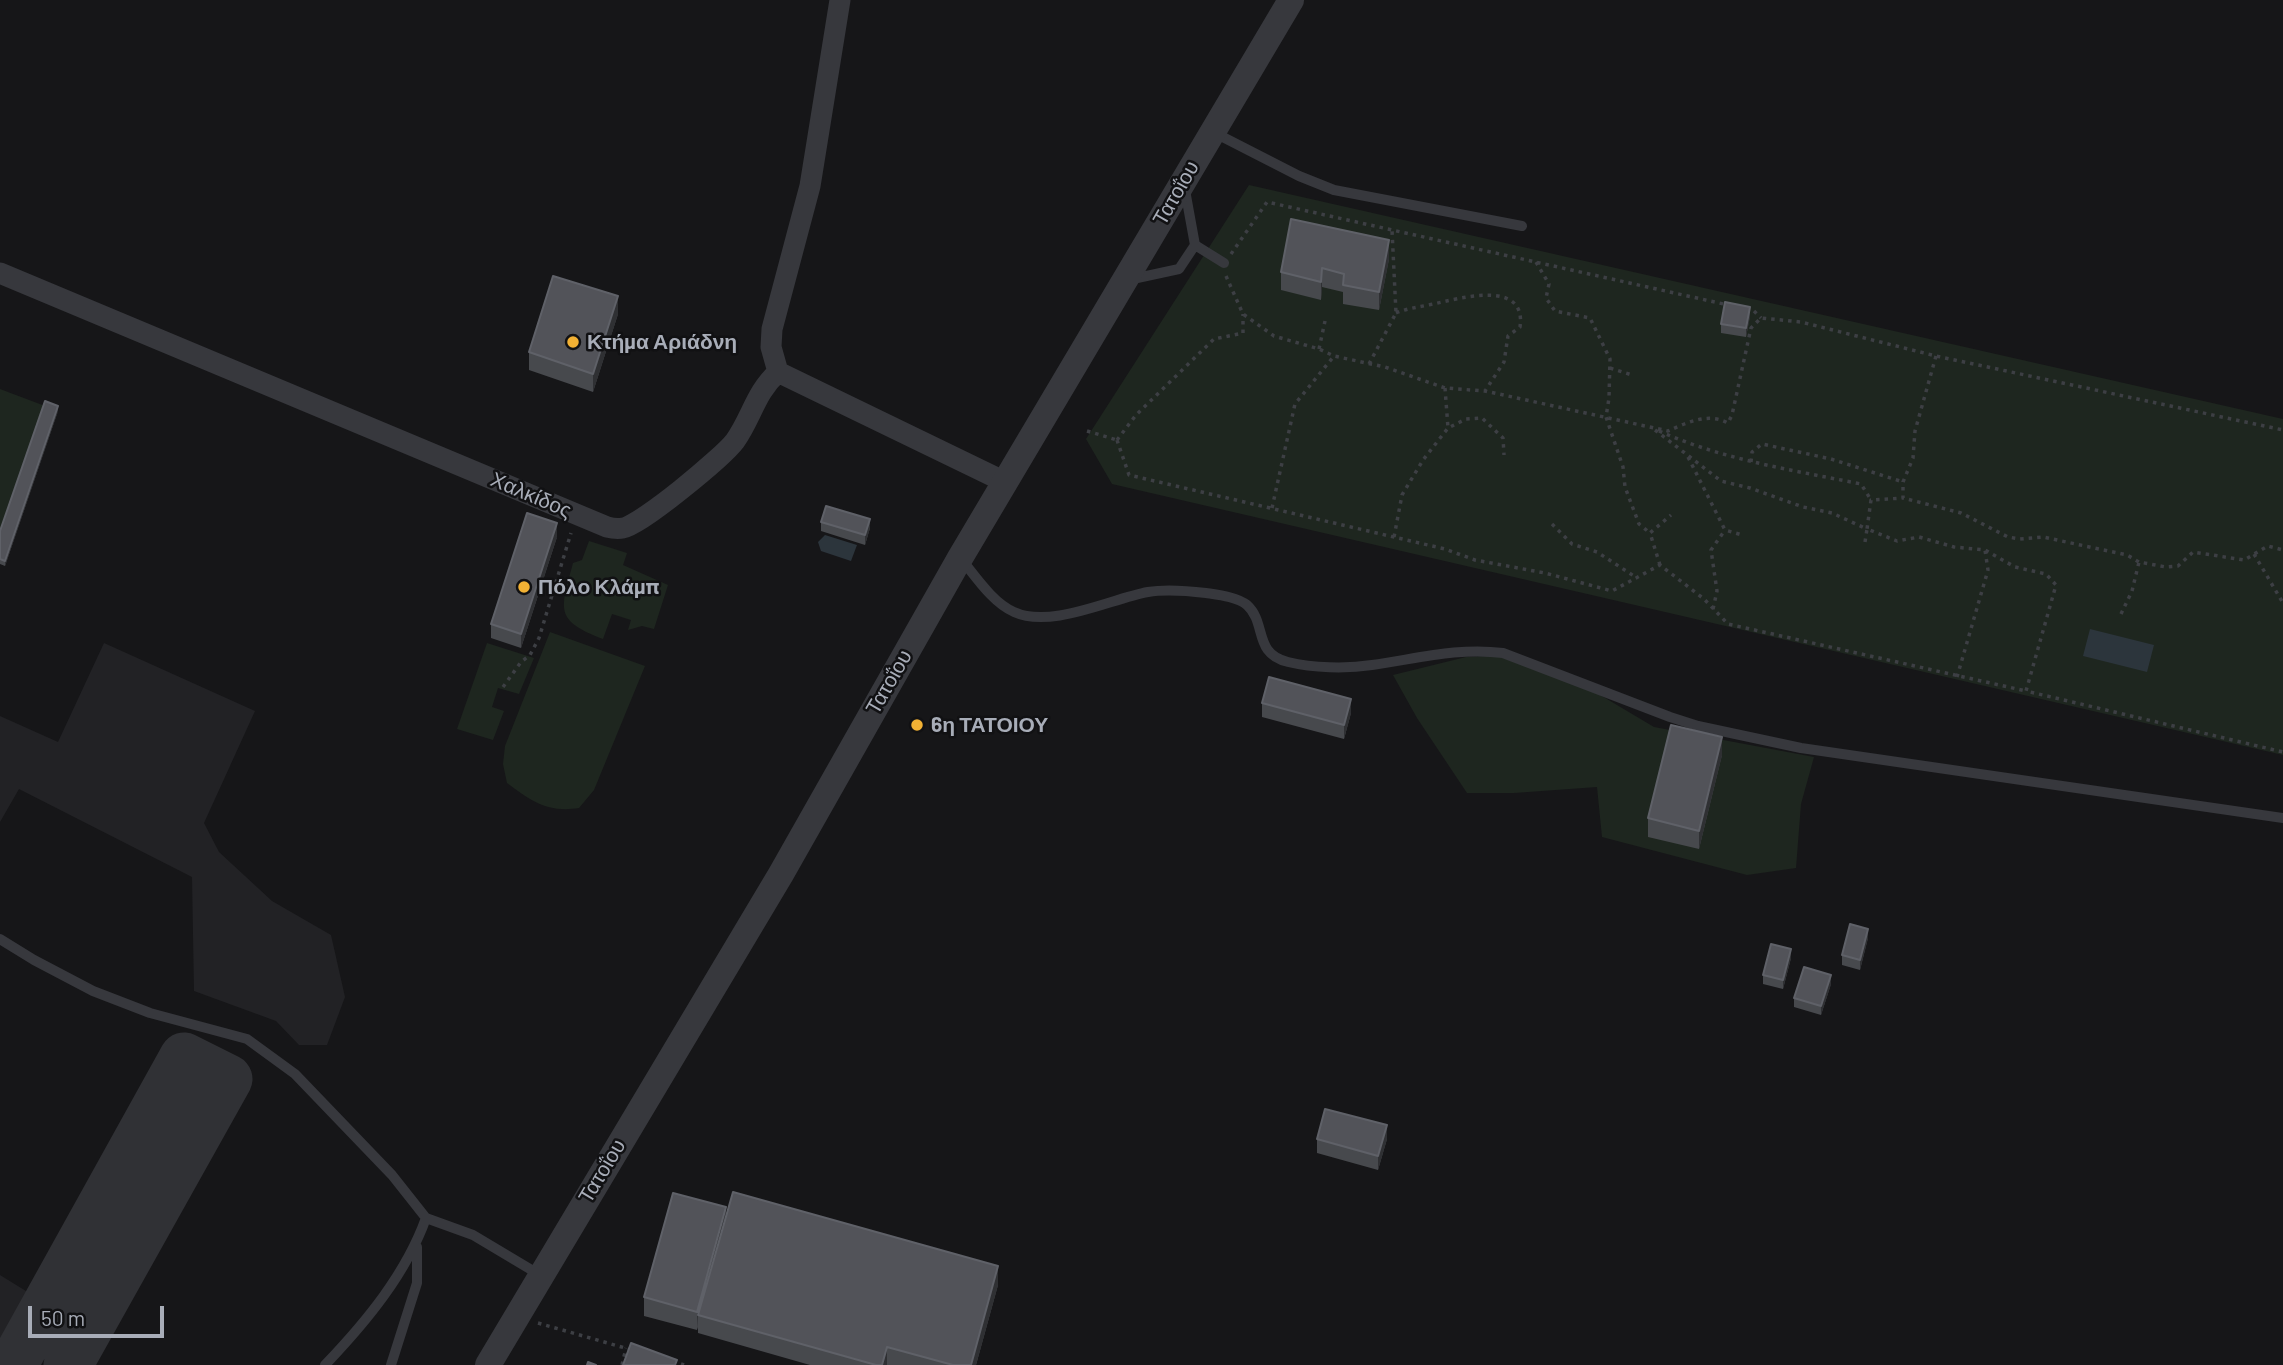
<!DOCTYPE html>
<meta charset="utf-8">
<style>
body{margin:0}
#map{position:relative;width:2283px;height:1365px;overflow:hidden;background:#161618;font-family:Barlow,sans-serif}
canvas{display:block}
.scale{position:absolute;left:28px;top:1306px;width:136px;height:32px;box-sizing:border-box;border:4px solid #a8adb8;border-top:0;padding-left:9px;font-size:21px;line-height:24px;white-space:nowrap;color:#a8adb8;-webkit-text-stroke:5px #111113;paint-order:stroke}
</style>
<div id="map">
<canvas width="2283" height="1365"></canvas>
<div class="scale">50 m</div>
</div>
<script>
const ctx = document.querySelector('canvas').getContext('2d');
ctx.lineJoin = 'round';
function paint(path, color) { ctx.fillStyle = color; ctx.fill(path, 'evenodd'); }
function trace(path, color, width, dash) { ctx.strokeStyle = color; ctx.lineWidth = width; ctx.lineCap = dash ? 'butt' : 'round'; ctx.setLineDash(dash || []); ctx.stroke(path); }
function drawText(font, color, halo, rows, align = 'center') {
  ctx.font = font + ' Barlow,sans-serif'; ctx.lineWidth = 5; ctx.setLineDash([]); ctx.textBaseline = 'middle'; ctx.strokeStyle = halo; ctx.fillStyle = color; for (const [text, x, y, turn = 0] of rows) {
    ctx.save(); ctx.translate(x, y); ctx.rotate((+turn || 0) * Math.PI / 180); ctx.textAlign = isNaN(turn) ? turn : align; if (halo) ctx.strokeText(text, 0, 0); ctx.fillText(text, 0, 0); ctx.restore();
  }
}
const built = new Path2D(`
 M104,643L255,711L204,823L219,852L272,901L331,935L345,997L327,1045H299L276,1021L194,991L192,877L19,789L0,822V716L58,742Z
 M0,1275L47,1304L13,1365H0Z`);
const green = new Path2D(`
 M1249,185L2283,419V755L1112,484L1086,439Z
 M0,389L45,406L0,535Z
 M589,541L627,553L623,565L668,585L654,629L642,626L628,630L631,620L612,614L603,639C553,620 561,609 573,563L582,560Z
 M550,632L645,666L594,790L579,808C548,813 531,801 507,783L503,764L505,746Z
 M487,643L534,658L519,694L498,688L492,707L504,711L493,740L457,729Z
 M1507,655L1580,683L1654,727L1814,757L1801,804L1796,868L1747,875L1602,837L1597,787L1514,793H1467L1417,718L1393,675L1466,657Z`);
const water = new Path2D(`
 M825,535L857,545L851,561L821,551L818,542Z
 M2090,629L2154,645L2147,672L2083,656Z`);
const taxiway = new Path2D(`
 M13,1365L184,1057L228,1079L68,1365`);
const path = new Path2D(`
 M1231,254L1267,202L1728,305
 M1536,262L1549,284L1546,298L1555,311L1590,318L1610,359L1609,398L1606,417L1623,467L1625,487L1639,524L1650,533
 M1226,276L1243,314L1274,336L1319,349L1334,356L1385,367L1445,388L1485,391L1668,431C1686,423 1708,412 1728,423L1732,415L1751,328L1761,318L1801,322L1936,356L2283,430
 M1746,309L1753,310L1761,318
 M1396,313C1408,308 1420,307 1433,304C1458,299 1527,278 1520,327L1508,336L1504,362L1485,391
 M1319,349L1325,321
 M1936,356L1915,431L1913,458L1903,482V498L1961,513L2008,537L2020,539L2043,537L2127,555L2139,562L2166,567L2178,566L2193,552L2244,560L2268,546L2283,550
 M1369,364L1396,313L1392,230
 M1610,368L1632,375
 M1445,388L1448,428
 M1655,430L1721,481L1750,488L1803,507L1832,513L1867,529L1871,500L1903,498
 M1087,431L1117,440
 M1659,431C1724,460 1792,470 1861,484L1871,500
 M1117,440L1129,475L1445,549L1475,560L1545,573L1612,591L1660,565L1704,599L1728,624L2026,691
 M1117,440L1136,415L1214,339L1243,333V314
 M1688,457L1725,530L1742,535
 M1751,462L1752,452L1762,444L1831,459L1903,482
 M1272,508L1295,404L1334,356
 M1552,524L1572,544L1597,552L1637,578
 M1394,537L1402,495L1423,460L1448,428L1466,419L1482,418L1503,438L1504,455
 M1865,542L1867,529L1897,541L1919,537L1954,547L1985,550L2015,567L2046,574L2056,585L2026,691L2283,752
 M2254,554L2283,603
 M1660,565L1650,533L1671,515
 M1713,609L1717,591L1711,550L1725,530
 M2121,614L2132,591L2139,562
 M1957,677L1988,570L1985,550
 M503,687L521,662L530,655L539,638L571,533
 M538,1323L632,1350
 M673,1361L684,1365
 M622,1365L626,1348`);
const service = new Path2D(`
 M1213,132L1299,176L1334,190L1522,226
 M1195,245L1224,263
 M1128,280L1179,269L1195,245L1185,190
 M962,560C976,577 993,603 1014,612C1051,629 1110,599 1148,592C1166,589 1189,591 1206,593C1219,595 1237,597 1247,605C1267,623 1253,654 1288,662C1313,668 1346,669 1372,665C1416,659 1458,647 1503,653L1670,717L1698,726L1801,748L2283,818
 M0,939L34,960L93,991L150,1013L247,1039L295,1074L392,1175L426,1218L473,1235L540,1275
 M325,1365C366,1322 406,1274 426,1218
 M391,1365L417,1283V1247`);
const minor = new Path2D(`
 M0,273L607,527C611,528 618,529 623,528C641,525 723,457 735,441C752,417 755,393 778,372L1005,482
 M778,372L771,347L772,329L810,186L840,0`);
const tertiary = new Path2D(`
 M488,1365L781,874L960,558L1291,0`);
const wall = new Path2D(`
 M1389,259L1379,310L1343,304V292L1322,287L1321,300L1281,290V272Z
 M618,314L593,392L529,370V352Z
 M1750,316L1746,337L1721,333V324Z
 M58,411L5,566L0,564V531Z
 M821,522L870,528L865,545L821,531Z
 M557,537L521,648L491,638V624Z
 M1262,703L1351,713L1344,739L1262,717Z
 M1722,755L1699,849L1648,837V818Z
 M1868,938L1860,970L1842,965V955Z
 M1791,958L1783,989L1763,984V975Z
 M1831,984L1821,1015L1794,1007V998Z
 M1317,1139H1387L1378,1170L1317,1153Z
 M726,1216L998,1285L976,1365H810L698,1333V1327L697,1330L644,1316V1297Z`);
const shadedWall = new Path2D(`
 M1389,240V259L1379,310V292Z
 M1322,268V287L1321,300V282Z
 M618,296V314L593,392V374Z
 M1750,307V316L1746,337V328Z
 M58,406V411L5,566V561Z
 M870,519V528L865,545V535Z
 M557,523V537L521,648V634Z
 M1351,699V713L1344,739V725Z
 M1722,737V755L1699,849V831Z
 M1868,929V938L1860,970V960Z
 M1791,949V958L1783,989V980Z
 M1831,975V984L1821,1015V1006Z
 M1387,1125V1139L1378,1170V1156Z
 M726,1207V1225L698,1315L697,1330V1312Z
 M998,1266V1285L976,1365H971Z
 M887,1347V1365H882Z`);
const building = new Path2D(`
 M1291,219L1389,240L1379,292L1343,285L1344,274L1322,268L1321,282L1281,272Z
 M553,276L618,296L593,374L529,352Z
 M1725,302L1750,307L1746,328L1721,324Z
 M45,401L58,406L5,561L0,559V531Z
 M826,506L870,519L865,535L821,522Z
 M527,513L557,523L521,634L491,624Z
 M1269,677L1351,699L1344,725L1262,703Z
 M1671,725L1722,737L1699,831L1648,818Z
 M1850,924L1868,929L1860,960L1842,955Z
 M1771,944L1791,949L1783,980L1763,975Z
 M1804,967L1831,975L1821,1006L1794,998Z
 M1325,1109L1387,1125L1378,1156L1317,1139Z
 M733,1192L998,1266L971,1365H953L887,1347L882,1365H876L698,1315Z
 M673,1193L726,1207L697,1312L644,1297Z
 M631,1343L677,1360L675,1365H623Z
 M588,1362L596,1365H587Z`);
const markers = [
 [573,342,7,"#f2b134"],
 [524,587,7,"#f2b134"],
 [917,725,7,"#f2b134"]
];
const streetNames = [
 ["Τατοΐου",1176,193,-60],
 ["Χαλκίδος",531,495,23],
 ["Τατοΐου",889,682,-60],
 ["Τατοΐου",602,1171,-59]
];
const poiNames = [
 ["Κτήμα Αριάδνη",587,342],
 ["Πόλο Κλάμπ",538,587],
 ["6η ΤΑΤΟΙΟΥ",931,725]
];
paint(built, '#222225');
paint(green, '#1e261f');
paint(water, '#2c353c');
trace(taxiway, '#303135', 49);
trace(path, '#3d3f44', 3.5, [3.5, 5]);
trace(service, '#37383d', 10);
trace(minor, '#37383d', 21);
trace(tertiary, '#37383d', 26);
paint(wall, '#47494d');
paint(shadedWall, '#2f3033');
paint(building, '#525359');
trace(building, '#5f6168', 2);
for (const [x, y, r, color] of markers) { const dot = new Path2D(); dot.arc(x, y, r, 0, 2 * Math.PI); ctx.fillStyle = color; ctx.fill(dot); trace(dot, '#111113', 2.5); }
drawText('21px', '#a8adb8', '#111113', streetNames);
drawText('bold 21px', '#a8adb8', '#111113', poiNames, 'left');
</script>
